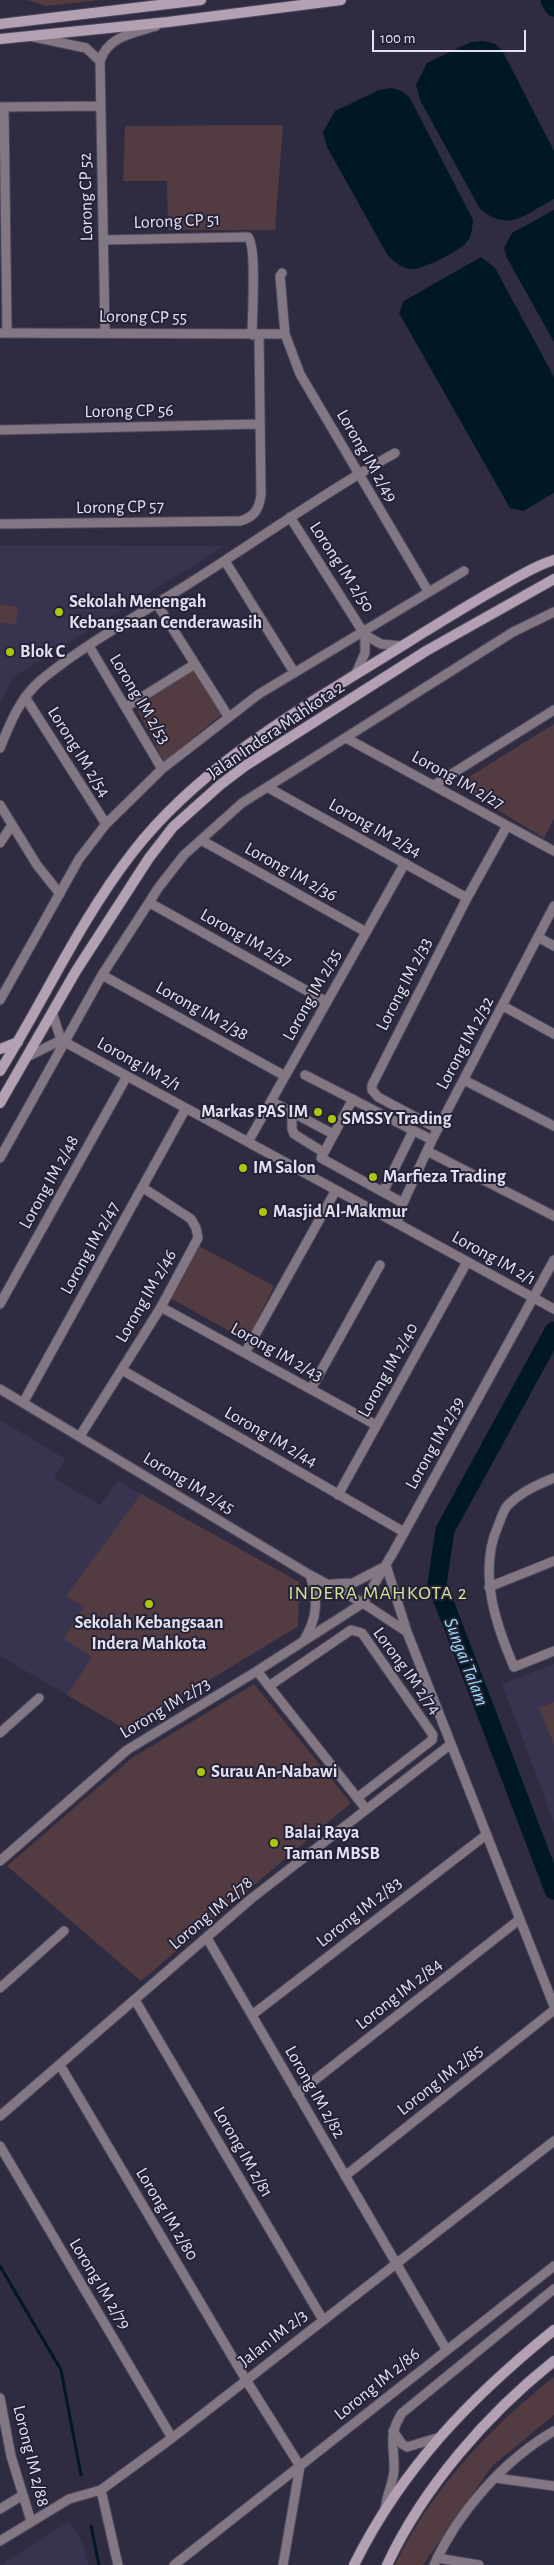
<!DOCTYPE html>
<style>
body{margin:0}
#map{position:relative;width:554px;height:2565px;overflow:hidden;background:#2f2b40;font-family:"Alegreya Sans",sans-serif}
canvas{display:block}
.scale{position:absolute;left:372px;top:30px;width:154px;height:22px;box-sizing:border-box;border:2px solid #e3e1f0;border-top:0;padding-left:6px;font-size:15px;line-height:18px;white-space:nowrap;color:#e3e1f0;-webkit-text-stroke:4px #252136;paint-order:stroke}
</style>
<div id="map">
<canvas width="554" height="2565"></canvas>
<div class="scale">100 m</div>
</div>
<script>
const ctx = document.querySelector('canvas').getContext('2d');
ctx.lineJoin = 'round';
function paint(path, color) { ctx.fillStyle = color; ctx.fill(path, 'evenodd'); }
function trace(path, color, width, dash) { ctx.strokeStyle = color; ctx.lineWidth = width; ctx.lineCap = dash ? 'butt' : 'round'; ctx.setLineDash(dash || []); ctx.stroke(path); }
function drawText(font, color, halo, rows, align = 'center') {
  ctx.font = font + ' "Alegreya Sans",sans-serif'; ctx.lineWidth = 4; ctx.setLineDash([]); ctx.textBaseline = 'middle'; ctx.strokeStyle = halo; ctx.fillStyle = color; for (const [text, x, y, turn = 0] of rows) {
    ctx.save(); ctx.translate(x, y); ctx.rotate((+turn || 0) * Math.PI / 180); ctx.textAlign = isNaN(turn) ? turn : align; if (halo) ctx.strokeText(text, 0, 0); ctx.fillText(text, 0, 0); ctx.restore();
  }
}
const built = new Path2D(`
 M0,545L225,546L13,677L0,703Z
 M0,1420L66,1459L54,1478L100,1505L118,1481L299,1582L298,1627L127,1730L0,1656Z
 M554,1664V1822L502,1684Z
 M69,2521L81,2539L89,2565H0Z`);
const green = new Path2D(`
 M27,0H100L46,6Z
 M283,125L275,230H168L167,181H123L125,126Z
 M0,604L18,607L16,624L0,623Z
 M191,663L222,714L164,762L132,700Z
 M554,724V819L544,838L456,785Z
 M199,1246L274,1286L247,1341L170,1298Z
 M141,1494L299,1582L298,1626L127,1730L67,1695L92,1657L64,1639L84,1607L66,1596Z
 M254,1684L351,1803L141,1981L7,1866L132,1758Z
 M554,1702V1745L539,1708Z
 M554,2377V2415L492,2466L423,2565H395C430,2491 490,2427 554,2377Z`);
const water = new Path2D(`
 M483,41L495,44L502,50L554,151V199C525,214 510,233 480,209L420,100L416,85L427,63L471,42Z
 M391,88L402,91L410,98L473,220C472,229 472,238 464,245C457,252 421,270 412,269C402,269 395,262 388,256L327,147L323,132L335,111L379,90Z
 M554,210V342L507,258L504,248L512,233Z
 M481,257L495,268L554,377V493L523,511L510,508L399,313L404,301Z`);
const stream = new Path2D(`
 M0,2266L61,2370L81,2475
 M91,2526L99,2565`);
const river = new Path2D(`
 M550,0L554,7
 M554,1331L445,1530L437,1584L554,1890`);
const street = new Path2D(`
 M34,37L86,48L100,61
 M0,107L100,106
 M4,107L7,332
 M103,240L248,237C257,246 252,318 252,335
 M282,273L280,276L285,334L300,374L428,591
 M105,332L100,61C108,36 134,33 156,26
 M0,333L285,334
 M0,430L259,424
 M290,517L365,635V653L356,673
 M0,524L240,521C254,517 259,510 261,495L259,335
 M225,561L294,672
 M157,604L228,716
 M365,635L381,644L402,646
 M89,646L162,769
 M25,697L106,824
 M126,707L195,664
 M346,738L554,851
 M0,748C10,723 20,698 41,680C87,642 143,613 193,581C261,538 325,492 395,453
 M434,785L554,710
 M267,787L467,898
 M0,805L37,865L60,894
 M201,840L366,932
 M0,843L12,825
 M150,903L327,1002
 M538,937L554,946
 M102,975L285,1076
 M0,1000L79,859L106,824L162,769L259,694L464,571
 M503,1006L554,1034
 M52,1012L61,1040L554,1309
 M27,1057L61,1040
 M305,1075L432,1140
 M464,1080L554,1126
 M353,1099L321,1158L403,1203
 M271,1101L333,1134
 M292,1112V1129L294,1134L323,1152
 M438,1129L378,1097L372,1090V1085L467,898L507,826
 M248,1142L405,863
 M427,1151L554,1216
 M0,1158L102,975L159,887L184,855L242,803L513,632L554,612
 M383,1192L413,1131
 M397,1223L403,1203L432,1140L554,906
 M0,1304L127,1076
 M161,1307L376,1425
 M245,1353L336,1190
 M122,1370L404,1532
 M0,1389L310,1575L363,1603L407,1632
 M311,1389L380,1265
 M23,1403L186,1108
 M80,1436L161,1307L198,1238L196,1228L191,1219L142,1187
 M554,1478C538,1484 521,1492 508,1505C503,1510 501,1519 498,1526C478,1571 495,1623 514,1667L554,1651
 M338,1495L467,1262
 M386,1565L407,1632L554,2006
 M332,1584L353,1583L382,1568
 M489,1587L554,1561
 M304,1640C318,1617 318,1600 310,1575
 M257,1671L366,1809
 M269,1686L351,1630L362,1633L433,1735L432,1740L357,1798
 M0,1733L39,1698
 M0,1861L127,1750L257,1671L363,1603L394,1551L554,1260
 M207,1938L446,2349
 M0,1988L64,1931
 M135,2000L323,2320
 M252,2015L486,1835
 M60,2065L246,2380L300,2466
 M297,2094L520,1919
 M0,2116L252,1898L451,1744
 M0,2146L172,2438
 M345,2176L554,2010
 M0,2398L11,2456L31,2521
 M393,2431L402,2444L407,2447L437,2438
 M496,2478L554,2486
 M101,2490L118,2565
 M0,2509L23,2495
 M385,2510C386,2497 393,2483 394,2471C395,2447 387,2436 402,2413L554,2289
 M0,2541L69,2499L101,2490L172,2438L554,2141
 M437,2558L479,2565
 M174,2565L554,2266
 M283,2565L300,2466
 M434,2565C458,2512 504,2460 554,2431`);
const secondary = new Path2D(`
 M0,24L201,0
 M0,39L168,22L341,0
 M0,1049L18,1042
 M0,1071C45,999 80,920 133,852C202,763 307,705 402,646C434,626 466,606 498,588C516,578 534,566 554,560
 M0,1103L76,971L149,858L173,827L220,785L245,766L426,651L554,579
 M354,2565C402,2468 471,2397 554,2330
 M387,2565C423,2488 487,2414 554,2361`);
const markers = [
 [59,612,5,"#adc60d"],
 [10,652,5,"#adc60d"],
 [318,1112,5,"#adc60d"],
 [332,1119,5,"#adc60d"],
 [243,1168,5,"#adc60d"],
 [373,1177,5,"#adc60d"],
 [263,1212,5,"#adc60d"],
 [149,1604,5,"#adc60d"],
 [201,1772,5,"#adc60d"],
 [274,1843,5,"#adc60d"]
];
const streetNames = [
 ["Lorong CP 52",86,197,-91],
 ["Lorong CP 51",177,221,-2],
 ["Lorong CP 55",143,317,1],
 ["Lorong CP 56",129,411,-1],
 ["Lorong IM 2/49",367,456,60],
 ["Lorong CP 57",120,507,-1],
 ["Lorong IM 2/50",342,567,57],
 ["Lorong IM 2/53",140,699,59],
 ["Jalan Indera Mahkota 2",276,730,-34],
 ["Lorong IM 2/54",79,752,58],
 ["Lorong IM 2/27",458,780,29],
 ["Lorong IM 2/34",375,828,29],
 ["Lorong IM 2/36",291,872,29],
 ["Lorong IM 2/37",246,938,29],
 ["Lorong IM 2/33",404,984,-63],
 ["Lorong IM 2/35",312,995,-61],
 ["Lorong IM 2/38",202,1011,29],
 ["Lorong IM 2/32",465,1043,-62],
 ["Lorong IM 2/1",139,1064,29],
 ["Lorong IM 2/48",49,1182,-61],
 ["Lorong IM 2/47",90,1248,-61],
 ["Lorong IM 2/1",494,1258,29],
 ["Lorong IM 2/46",146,1296,-60],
 ["Lorong IM 2/43",277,1352,29],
 ["Lorong IM 2/40",388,1370,-61],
 ["Lorong IM 2/44",271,1437,30],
 ["Lorong IM 2/39",435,1443,-61],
 ["Lorong IM 2/45",189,1483,31],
 ["Lorong IM 2/74",407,1671,54],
 ["Lorong IM 2/73",165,1708,-31],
 ["Lorong IM 2/83",359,1912,-38],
 ["Lorong IM 2/78",211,1913,-40],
 ["Lorong IM 2/84",399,1994,-38],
 ["Lorong IM 2/85",440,2080,-38],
 ["Lorong IM 2/82",315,2092,60],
 ["Lorong IM 2/81",243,2152,60],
 ["Lorong IM 2/80",167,2214,59],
 ["Lorong IM 2/79",100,2284,59],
 ["Jalan IM 2/3",273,2338,-38],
 ["Lorong IM 2/86",377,2384,-39],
 ["Lorong IM 2/88",31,2456,76]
];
const poiNames = [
 ["Sekolah Menengah",69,602],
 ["Kebangsaan Cenderawasih",69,623],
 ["Blok C",20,652],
 ["Markas PAS IM",308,1112,"right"],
 ["SMSSY Trading",342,1119],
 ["IM Salon",253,1168],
 ["Marfieza Trading",383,1177],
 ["Masjid Al-Makmur",273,1212],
 ["Sekolah Kebangsaan",149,1623,"center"],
 ["Indera Mahkota",149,1644,"center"],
 ["Surau An-Nabawi",211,1772],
 ["Balai Raya",284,1833],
 ["Taman MBSB",284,1854]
];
const waterNames = [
 ["Sungai Talam",466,1662,69]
];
const quarterNames = [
 ["INDERA MAHKOTA 2",378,1593]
];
paint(built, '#38334e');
paint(green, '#523c41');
paint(water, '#001821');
trace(stream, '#001821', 3);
trace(river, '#001821', 19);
trace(street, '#4c485c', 11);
trace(secondary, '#4c485c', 12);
trace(street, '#837783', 9);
trace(secondary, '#b3a0b2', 10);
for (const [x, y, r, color] of markers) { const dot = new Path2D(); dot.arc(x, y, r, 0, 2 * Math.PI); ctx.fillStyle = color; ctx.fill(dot); trace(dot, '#252136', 2); }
drawText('18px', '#e3e1f0', '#252136', streetNames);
drawText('bold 18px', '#e3e1f0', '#252136', poiNames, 'left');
drawText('italic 19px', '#98e1fb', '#252136', waterNames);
ctx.letterSpacing = '1px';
drawText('20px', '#d4e498', '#252136', quarterNames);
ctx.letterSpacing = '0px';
</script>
